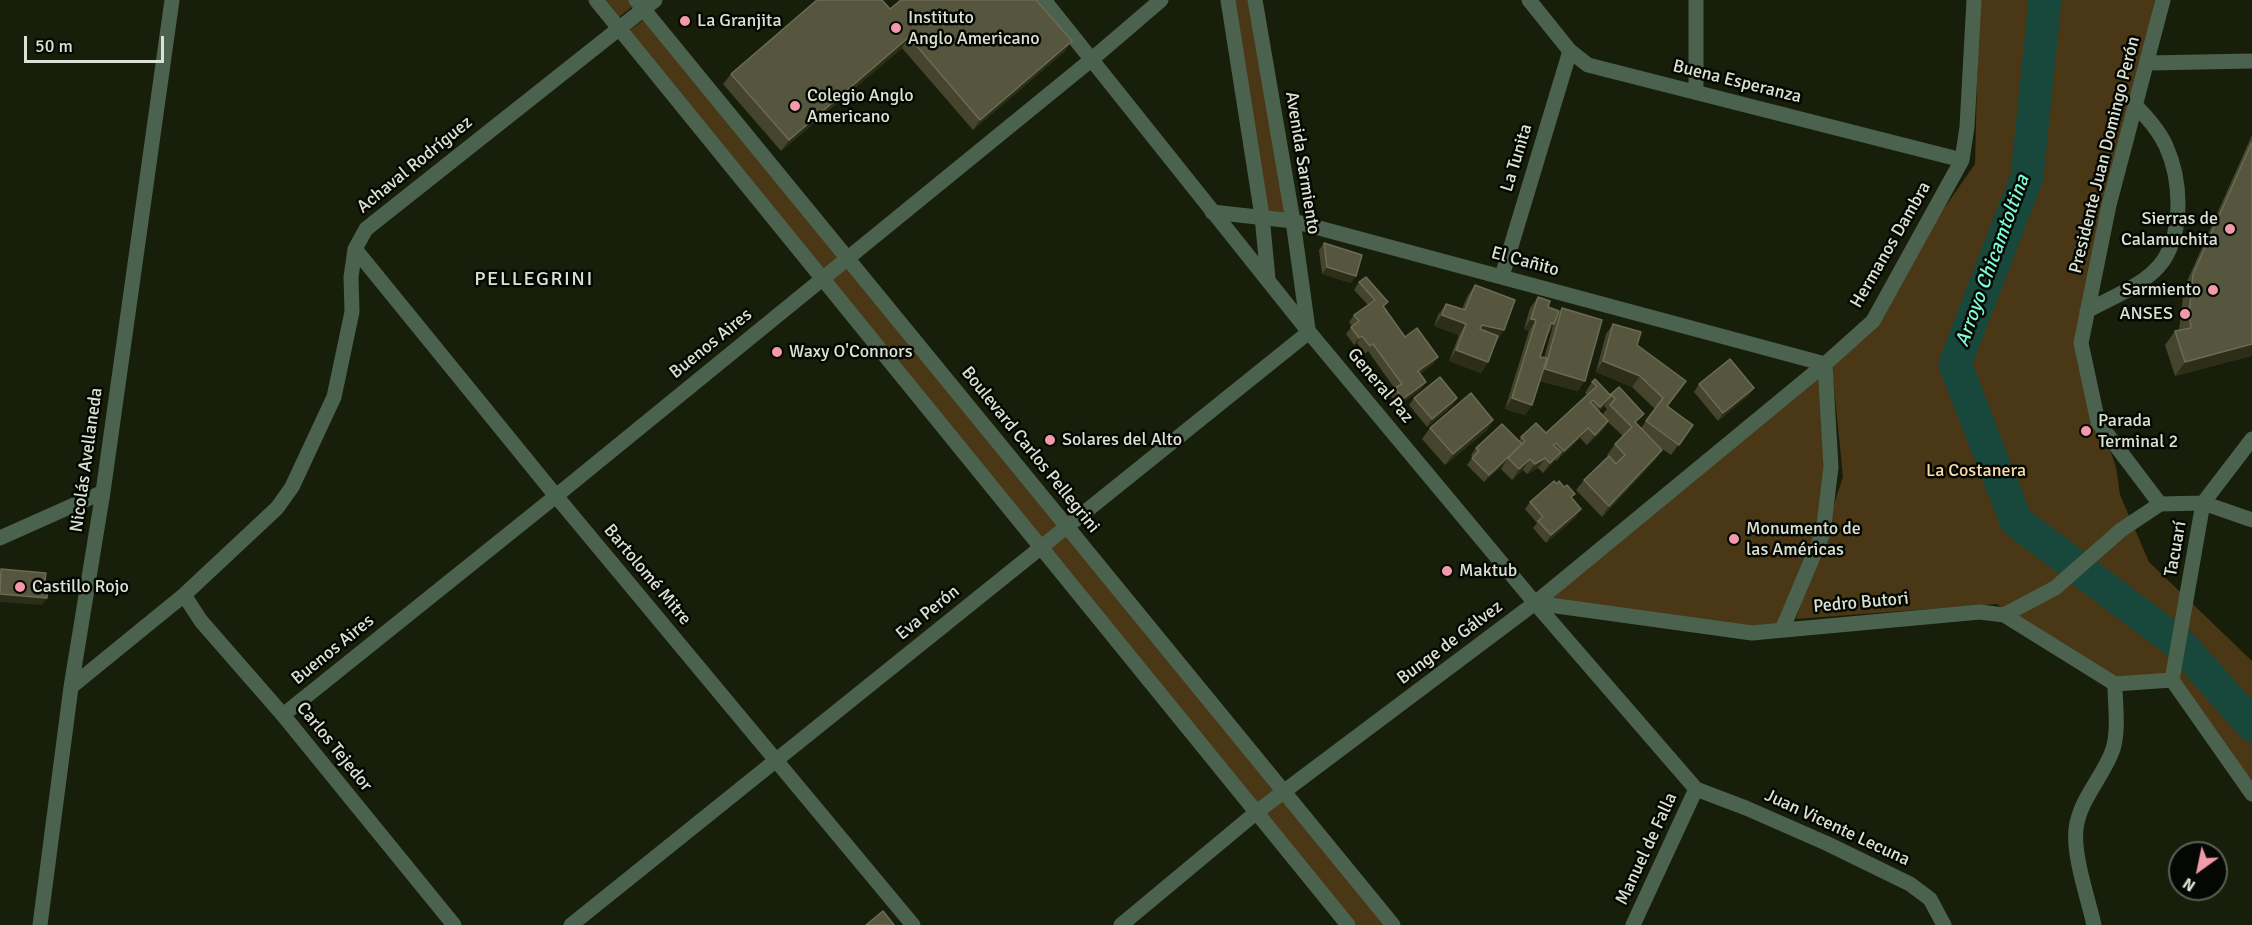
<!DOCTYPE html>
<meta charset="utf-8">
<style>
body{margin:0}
#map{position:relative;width:2252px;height:925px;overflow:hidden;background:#171f0a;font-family:Signika,sans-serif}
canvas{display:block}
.north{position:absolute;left:2168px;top:841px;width:60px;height:60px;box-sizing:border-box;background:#050802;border:2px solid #5b5f56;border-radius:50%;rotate:213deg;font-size:16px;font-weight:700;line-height:24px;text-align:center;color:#dbe1d3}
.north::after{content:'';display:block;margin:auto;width:21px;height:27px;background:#f39aaa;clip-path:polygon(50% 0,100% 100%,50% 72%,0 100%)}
.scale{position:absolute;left:24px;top:36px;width:140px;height:27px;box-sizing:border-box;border:3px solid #dbe1d3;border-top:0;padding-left:8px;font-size:18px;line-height:21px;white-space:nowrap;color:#dbe1d3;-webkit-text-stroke:4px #050802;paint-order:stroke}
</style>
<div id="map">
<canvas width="2252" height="925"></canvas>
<div class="north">N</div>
<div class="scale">50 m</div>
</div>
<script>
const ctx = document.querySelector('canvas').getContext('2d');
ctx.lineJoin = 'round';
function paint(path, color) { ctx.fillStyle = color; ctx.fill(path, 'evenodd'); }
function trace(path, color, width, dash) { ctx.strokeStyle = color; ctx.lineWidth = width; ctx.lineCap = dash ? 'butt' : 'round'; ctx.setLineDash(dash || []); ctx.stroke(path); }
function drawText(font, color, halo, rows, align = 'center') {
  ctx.font = font + ' Signika,sans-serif'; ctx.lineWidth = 5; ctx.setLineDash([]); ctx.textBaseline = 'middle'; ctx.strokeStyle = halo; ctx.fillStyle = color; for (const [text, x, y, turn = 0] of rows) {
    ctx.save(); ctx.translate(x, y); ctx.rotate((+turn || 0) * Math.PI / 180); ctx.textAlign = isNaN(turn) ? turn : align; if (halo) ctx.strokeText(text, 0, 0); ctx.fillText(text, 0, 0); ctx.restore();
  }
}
const green = new Path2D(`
 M606,0H633L636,4L619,17Z
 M1228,0H1255L1293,221L1262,216Z
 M1979,0H2155L2077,355L2116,467L2120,495L2149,562L2252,661V797L2172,680L2116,682L2047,640L1997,604L1796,619L1843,477L1832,368L1975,164Z
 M646,18L847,257L821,275L625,34Z
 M849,258L1393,925H1351L823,277Z
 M1825,364L1823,533L1782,630L1535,603Z`);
const river = new Path2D(`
 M2045,0L2027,177L1955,364L2016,521L2182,646L2252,725`);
const minor = new Path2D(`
 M596,0L1348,925
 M636,0L1393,925
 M1044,0L1309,332L1535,603L1696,789L1746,808L1828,844L1910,884L1930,899L1944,925
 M1228,0L1262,216L1268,279
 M1255,0L1293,221L1308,329
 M1529,0L1570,51L1588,65L1962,160
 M2148,63L2252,61
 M1696,92V0
 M1212,212L1293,221L1825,364
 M355,249L556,496L913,925
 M1502,276L1570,51
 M2087,311C2112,297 2146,285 2163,261C2184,229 2181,179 2166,146C2159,130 2147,118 2136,106
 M2160,504L2098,422L2081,343L2109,205L2163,0
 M2160,504L2203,503L2252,520
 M0,538L103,492
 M184,595L201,621L283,715L454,925
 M1535,603L1752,633L1980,612L2004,615L2115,684L2172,680
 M2004,615L2055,588L2121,530L2160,504
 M1782,630L1823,533L1831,467L1825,364L1873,321L1962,160L1967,127L1974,0
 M2172,680L2203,503L2252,439
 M2172,680L2252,794
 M71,687L184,595L277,508L292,487L334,397L352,312L351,277L355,249L366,229L655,0
 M283,715L556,496L1091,60L1161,0
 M40,925L71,687L103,492L172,0
 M571,925L1309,332
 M1121,925L1258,811L1535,603L1825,364
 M1633,925L1696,789
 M2094,925C2088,898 2073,856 2076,829C2079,800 2104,776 2113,749C2119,729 2115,705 2115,684`);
const wall = new Path2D(`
 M890,9L1072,41L1064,52L973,130L902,48L781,151L723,84L731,74Z
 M2252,135V354L2251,356L2175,376L2165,345L2175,331L2179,330L2184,288Z
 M1324,243L1351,283L1322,274L1319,250Z
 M1359,282L1384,308L1405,337L1438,357L1433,364L1420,374L1426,382L1421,389L1398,406L1390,395L1395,389L1368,351L1365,354L1357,343L1354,345L1346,334L1352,326L1349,322L1354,315L1368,305L1354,290Z
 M1475,285L1504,330L1497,340L1488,362L1481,373L1449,361L1459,335L1434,326L1438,315L1446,304L1462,309L1468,295Z
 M1538,297L1557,316L1562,308L1578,391L1540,381L1532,405L1525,415L1505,409L1529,331L1524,329L1530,308ZM1553,326L1544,358L1540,357L1548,334Z
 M1613,324L1637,345L1668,406L1693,425L1671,455L1658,446L1662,450L1655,460L1602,517L1576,490L1584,480L1608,456L1607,455L1615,444L1623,436L1608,422L1601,432L1587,445L1580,438L1556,461L1555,460L1543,473L1538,468L1527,474L1523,470L1512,480L1501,469L1505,463L1484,482L1467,465L1473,457L1471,455L1476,448L1519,441L1521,437L1546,433L1587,395L1585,393L1592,382L1611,395L1619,387L1637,424L1641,428L1655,409L1632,387L1596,372L1606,334ZM1604,406L1607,409L1602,415L1599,411Z
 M1699,384L1754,388L1749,395L1718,421L1694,392Z
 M1414,398H1457L1452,406L1427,427L1409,405Z
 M1493,420L1486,431L1445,465L1422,439L1430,428Z
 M1557,484L1575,494L1571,498L1576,517L1546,543L1533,528L1537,523L1525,509L1530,502Z`);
const shadedWall = new Path2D(`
 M909,37L902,48L781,151L789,140Z
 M1072,41L1064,52L973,130L980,120Z
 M1327,267L1356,276L1351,283L1322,274Z
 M1442,315L1466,324L1459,335L1434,326Z
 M1531,319L1536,320L1529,331L1524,329Z
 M1551,323L1554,324L1547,335Z
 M1482,325L1504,330L1496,341L1474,336Z
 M1362,336L1357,343L1354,345L1359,338Z
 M2252,344V354L2251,356L2175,376L2185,362Z
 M1456,350L1488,362L1481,373L1449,361Z
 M1438,357L1433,364L1413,379L1418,371Z
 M1603,361L1640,376L1632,387L1596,372Z
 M1545,369L1585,381L1578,391L1537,380Z
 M1426,382L1421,389L1398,406L1403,399Z
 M1754,388L1749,395L1718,421L1723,413Z
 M1611,396L1604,406L1592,418L1600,407Z
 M1457,398L1452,406L1427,427L1432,419Z
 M1512,398L1532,405L1525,415L1505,409Z
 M1493,420L1486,431L1445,465L1453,454Z
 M1608,421L1601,432L1587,445L1595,435Z
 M1588,428L1580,438L1556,461L1564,451Z
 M1522,444L1508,458L1505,463L1484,482L1489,475Z
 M1662,450L1655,460L1602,517L1609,506Z
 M1561,452L1553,463L1543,473L1550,463Z
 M1545,458L1538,468L1527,474L1535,464Z
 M1530,459L1523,470L1512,480L1519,469Z
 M1581,509L1576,517L1546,543L1551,535Z
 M0,594L47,598L42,605L0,602Z`);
const building = new Path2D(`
 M817,0H882L890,9L901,0H1036L1072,41L980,120L909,37L789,140L731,74Z
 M2252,142V344L2185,362L2175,331L2191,328L2189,314L2193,274Z
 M1324,243L1362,255L1356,276L1327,267Z
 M1366,277L1388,302L1383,306L1405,337L1417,328L1438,357L1418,371L1426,382L1403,399L1395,388L1402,384L1373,344L1370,346L1362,336L1359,338L1351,327L1359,321L1354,315L1375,300L1359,282Z
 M1475,285L1515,300L1504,330L1482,325L1480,329L1498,336L1488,362L1456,350L1466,324L1442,315L1446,304L1465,310Z
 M1538,297L1550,301L1548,307L1559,311L1554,324L1551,323L1540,357L1547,358L1532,405L1512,398L1536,320L1531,319Z
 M1562,308L1602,320L1585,381L1545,369Z
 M1613,324L1641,332L1637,345L1686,381L1667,406L1693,425L1679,445L1646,421L1663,398L1640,376L1603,361Z
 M1730,359L1754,388L1723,413L1699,384Z
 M1440,377L1457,398L1432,419L1414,398Z
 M1595,379L1611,396L1600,407L1593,400L1590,402L1608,421L1595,435L1588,428L1564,451L1556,443L1553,445L1561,452L1550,463L1545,458L1535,464L1530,459L1519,469L1508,458L1525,441L1521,437L1536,423L1546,433L1597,386L1592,382Z
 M1619,387L1644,414L1635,422L1662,450L1609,506L1584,480L1609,456L1616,464L1625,455L1615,444L1632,427L1610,405L1615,399L1611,394Z
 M1471,393L1493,420L1453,454L1430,428Z
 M1502,424L1522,444L1489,475L1472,458L1479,451L1476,448Z
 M1554,481L1557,484L1559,481L1564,487L1567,485L1575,494L1571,497L1581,509L1551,535L1538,521L1543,517L1530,502Z
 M1,569L46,573L44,587L48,588L47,598L0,594Z
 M883,911L894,925H866Z`);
const markers = [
 [685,21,6,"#f39aaa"],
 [896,28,6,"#f39aaa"],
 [795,106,6,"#f39aaa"],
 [2230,229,6,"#f39aaa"],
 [2213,290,6,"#f39aaa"],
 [2185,314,6,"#f39aaa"],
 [777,352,6,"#f39aaa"],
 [2086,431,6,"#f39aaa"],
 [1050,440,6,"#f39aaa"],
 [1734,539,6,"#f39aaa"],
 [1447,571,6,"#f39aaa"],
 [20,587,6,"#f39aaa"]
];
const poiNames = [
 ["Instituto",908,18],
 ["Anglo Americano",908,39],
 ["La Granjita",697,21],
 ["Colegio Anglo",807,96],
 ["Americano",807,117],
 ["Sierras de",2218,219,"right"],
 ["Calamuchita",2218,240,"right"],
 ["Sarmiento",2201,290,"right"],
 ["ANSES",2173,314,"right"],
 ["Waxy O'Connors",789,352],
 ["Parada",2098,421],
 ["Terminal 2",2098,442],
 ["Solares del Alto",1062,440],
 ["Monumento de",1746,529],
 ["las Américas",1746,550],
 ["Maktub",1459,571],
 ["Castillo Rojo",32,587]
];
const streetNames = [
 ["Buena Esperanza",1737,82,14],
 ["Presidente Juan Domingo Perón",2105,155,-76],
 ["La Tunita",1517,158,-73],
 ["Avenida Sarmiento",1302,163,81],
 ["Achaval Rodríguez",415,165,-39],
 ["Hermanos Dambra",1891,245,-60],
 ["El Cañito",1525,262,15],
 ["Buenos Aires",711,344,-39],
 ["General Paz",1380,386,50],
 ["Boulevard Carlos Pellegrini",1030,450,51],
 ["Nicolás Avellaneda",87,460,-82],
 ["Tacuarí",2176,549,-80],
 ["Bartolomé Mitre",647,575,50],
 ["Pedro Butori",1861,603,-5],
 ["Eva Perón",928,613,-39],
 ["Bunge de Gálvez",1450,643,-37],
 ["Buenos Aires",333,650,-39],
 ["Carlos Tejedor",334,747,51],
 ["Juan Vicente Lecuna",1837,828,25],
 ["Manuel de Falla",1647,849,-65]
];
const parkNames = [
 ["La Costanera",1976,471]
];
const waterNames = [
 ["Arroyo Chicamtoltina",1993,261,-70]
];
const neighbourhoodNames = [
 ["PELLEGRINI",534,280]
];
paint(green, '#4a3715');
trace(river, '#18473b', 33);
trace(minor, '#4b624f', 15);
paint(wall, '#46442d');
paint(shadedWall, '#2d2e17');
paint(building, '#56553e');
trace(building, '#6b6b56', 1.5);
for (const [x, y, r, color] of markers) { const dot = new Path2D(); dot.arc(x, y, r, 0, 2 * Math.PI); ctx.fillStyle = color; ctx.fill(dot); trace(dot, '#050802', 2); }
drawText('18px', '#dbe1d3', '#050802', poiNames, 'left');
drawText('18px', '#dbe1d3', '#050802', streetNames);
drawText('18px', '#fbdba9', '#050802', parkNames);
drawText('italic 20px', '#7efad8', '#050802', waterNames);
ctx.letterSpacing = '1.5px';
drawText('20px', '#dbe1d3', '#050802', neighbourhoodNames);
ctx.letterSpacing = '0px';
</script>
